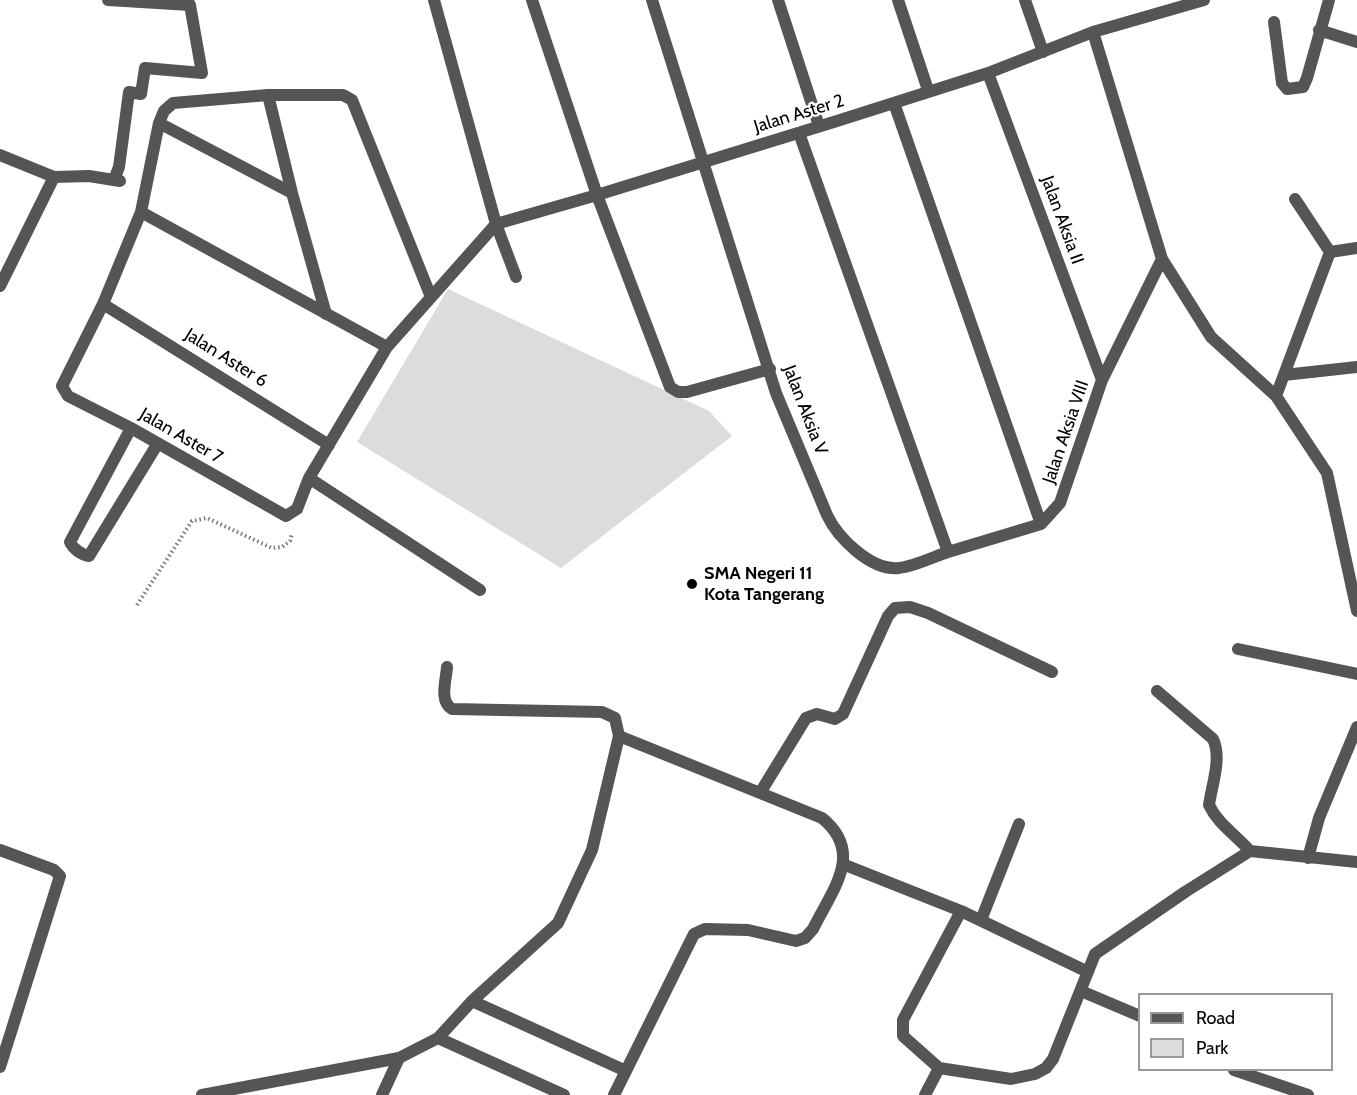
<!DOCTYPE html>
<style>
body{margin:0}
#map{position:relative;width:1357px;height:1095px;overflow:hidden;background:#fff;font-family:Cabin,sans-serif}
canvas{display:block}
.legend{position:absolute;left:1138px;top:993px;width:195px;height:78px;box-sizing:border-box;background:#fff;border:2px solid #999;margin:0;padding:8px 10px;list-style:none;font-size:18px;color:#000}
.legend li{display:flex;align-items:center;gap:12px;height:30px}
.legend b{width:30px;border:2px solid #999}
</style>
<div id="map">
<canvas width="1357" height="1095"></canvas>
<ul class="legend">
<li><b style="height:8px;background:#555"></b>Road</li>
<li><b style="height:16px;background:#dcdcdc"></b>Park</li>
</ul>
</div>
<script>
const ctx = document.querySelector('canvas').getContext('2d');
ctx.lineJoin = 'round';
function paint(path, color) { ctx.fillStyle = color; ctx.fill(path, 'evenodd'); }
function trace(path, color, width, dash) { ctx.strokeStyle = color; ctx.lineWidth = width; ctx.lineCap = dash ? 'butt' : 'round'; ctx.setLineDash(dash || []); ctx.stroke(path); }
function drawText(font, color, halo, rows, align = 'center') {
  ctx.font = font + ' Cabin,sans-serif'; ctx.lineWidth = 4.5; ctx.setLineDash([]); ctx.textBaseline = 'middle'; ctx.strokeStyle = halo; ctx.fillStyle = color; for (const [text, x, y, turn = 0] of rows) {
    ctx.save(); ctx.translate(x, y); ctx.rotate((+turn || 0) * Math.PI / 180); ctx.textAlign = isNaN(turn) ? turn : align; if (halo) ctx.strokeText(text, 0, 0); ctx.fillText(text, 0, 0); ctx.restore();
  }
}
const green = new Path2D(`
 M448,289L709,411L732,436L561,568L357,442Z`);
const path = new Path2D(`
 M137,605L192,521L207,518L272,548L282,547L290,541L292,533`);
const lane = new Path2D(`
 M0,850L54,870L60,876L0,1067
 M1234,1070L1308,1095
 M382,1095L399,1058`);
const street = new Path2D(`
 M108,0L190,5L202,73L145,68L141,94L129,92L119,167L114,180
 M434,0L496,224L516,277
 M532,0L597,195L670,387L678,392H687L770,369
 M652,0L776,393L827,515C838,538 871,571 899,568C915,566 933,557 948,552L799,133
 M778,0L819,126
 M898,0L928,90
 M1025,0L1043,52
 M1274,22L1282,83L1287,89L1303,87L1307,78L1329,0
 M1319,30L1357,42
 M1093,32L1162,259L1211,337L1276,396L1327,473L1357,611
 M988,73L1102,380
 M268,95L292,193L326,314
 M894,103L1041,524
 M159,123L292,193
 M0,155L54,177
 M141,212L387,347L496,224L597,195L837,121L988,73L1093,32L1204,0
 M1330,252L1357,248
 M0,286L54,177L89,176L120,181
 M103,304L329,445
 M387,347L309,478L297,509L286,516L131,428L68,396L62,386L103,304L141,212L159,123L164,111L173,103L268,95H343L352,100L431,297
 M1284,375L1357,367
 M1276,396L1330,252L1295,199
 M131,428L70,542C73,549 82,555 89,556L158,443
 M309,478L480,590
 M948,552L1041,524L1060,503L1102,380L1162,259
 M1238,649L1357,674
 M1157,691L1213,739C1222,758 1212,784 1209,805C1218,824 1236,835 1250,851
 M760,793L806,718L817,714L835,719L843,714L888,616L895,608L910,607L928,613L1052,672
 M1308,858L1319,818L1357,727
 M845,865L961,911L1088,972
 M961,911L903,1020V1036L939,1068L1011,1079L1035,1074L1046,1068L1053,1059L1095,954L1185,892L1250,851L1357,862
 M981,920L1019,824
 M1081,991L1140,1016
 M472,1001L626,1071
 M438,1038L564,1095
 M202,1095L399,1058L438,1038L472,1001L558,923L592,850L619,736L615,718L602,712L452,709C439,701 446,681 447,667
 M614,1095L694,934L705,929L748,930L796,941L805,938L813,929C832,890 865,853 822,818L619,736
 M925,1095L939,1068`);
const markers = [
 [692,584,6,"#000"]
];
const streetNames = [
 ["Jalan Aster 2",799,114,-17],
 ["Jalan Aksia II",1062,220,70],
 ["Jalan Aster 6",226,358,32],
 ["Jalan Aksia V",805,410,69],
 ["Jalan Aksia VIII",1066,432,-71],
 ["Jalan Aster 7",181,436,30]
];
const poiNames = [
 ["SMA Negeri 11",704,574],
 ["Kota Tangerang",704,595]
];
paint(green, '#dcdcdc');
trace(path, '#777', 4, [1.5, 3]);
trace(lane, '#555', 12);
trace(street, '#555', 12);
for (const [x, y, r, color] of markers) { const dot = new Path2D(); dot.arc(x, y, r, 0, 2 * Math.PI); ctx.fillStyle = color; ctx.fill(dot); trace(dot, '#fff', 2); }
drawText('18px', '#000', '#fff', streetNames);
drawText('bold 18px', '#000', '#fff', poiNames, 'left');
</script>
